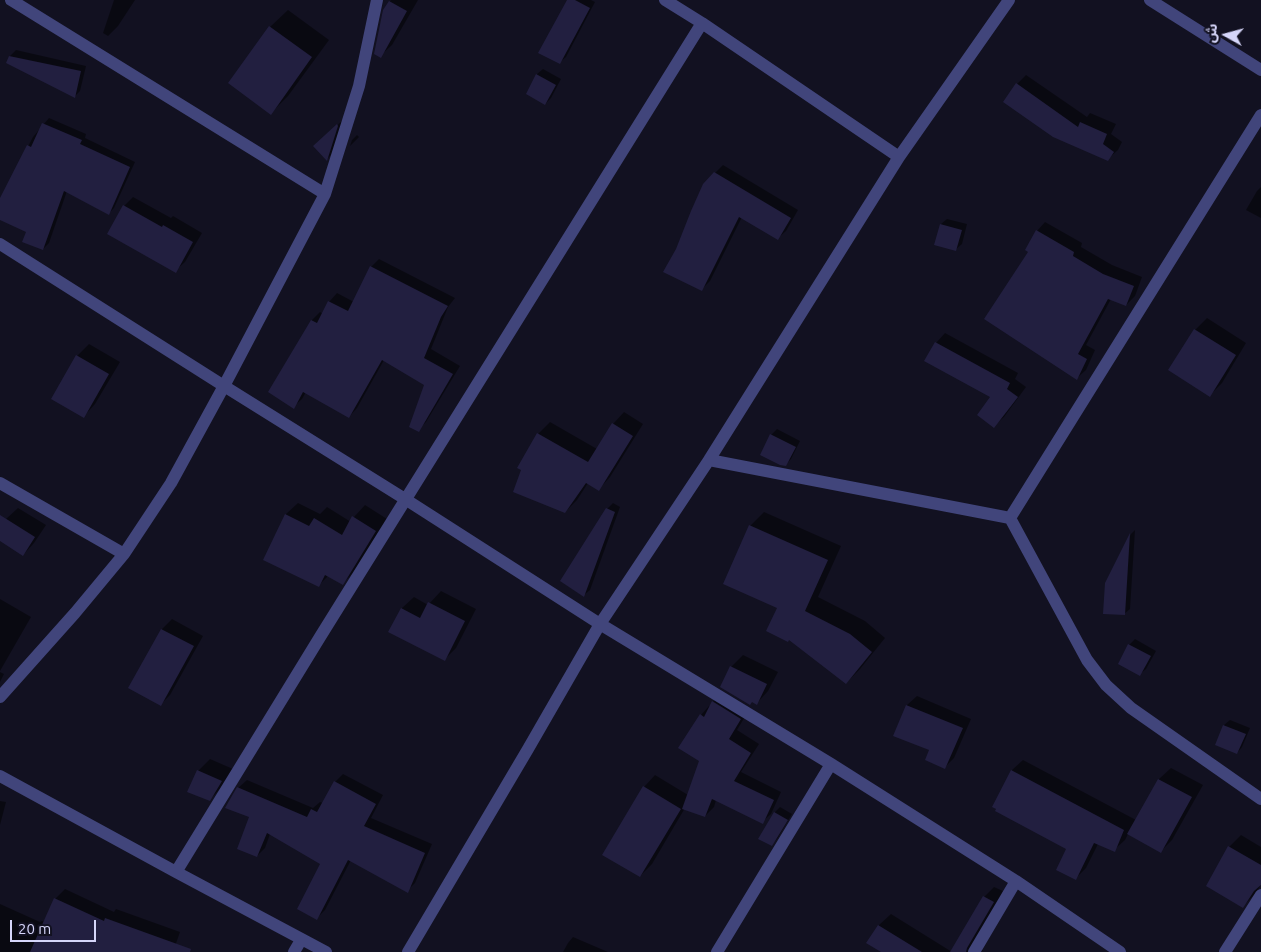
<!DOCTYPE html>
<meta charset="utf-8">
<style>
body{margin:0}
#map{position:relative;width:1261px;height:952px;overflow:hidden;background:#121121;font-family:Ubuntu,"Noto Sans Arabic",sans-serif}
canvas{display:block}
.north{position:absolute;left:1201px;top:10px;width:50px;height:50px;-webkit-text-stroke:4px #121121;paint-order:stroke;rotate:277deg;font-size:14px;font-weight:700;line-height:20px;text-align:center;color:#d6d6fa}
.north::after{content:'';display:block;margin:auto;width:18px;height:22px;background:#d6d6fa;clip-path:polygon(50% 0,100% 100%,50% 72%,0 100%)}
.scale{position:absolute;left:10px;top:920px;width:86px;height:22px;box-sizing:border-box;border:2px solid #d6d6fa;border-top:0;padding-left:6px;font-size:15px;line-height:18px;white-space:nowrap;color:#d6d6fa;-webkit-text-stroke:4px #121121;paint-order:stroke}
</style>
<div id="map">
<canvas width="1261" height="952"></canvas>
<div class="north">ش</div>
<div class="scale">20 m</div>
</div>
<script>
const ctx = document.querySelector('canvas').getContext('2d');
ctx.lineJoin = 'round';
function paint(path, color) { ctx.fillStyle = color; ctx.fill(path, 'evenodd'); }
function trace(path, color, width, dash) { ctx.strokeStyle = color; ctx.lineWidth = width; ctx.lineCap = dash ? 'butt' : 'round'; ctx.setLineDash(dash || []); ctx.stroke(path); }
const shadow = new Path2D(`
 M114,0H135L118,26L108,36L103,33Z
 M391,0H418L392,45L380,56L390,1Z
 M568,0H591L595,2L566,57L560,62Z
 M288,10L329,40L288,96L271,113L270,27Z
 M16,50L86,66L80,91L75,96L8,63L10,56Z
 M543,69L561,79L551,98L545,104L527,94L537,74Z
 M1026,75L1087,117L1090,113L1116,124L1111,134L1122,142L1118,150L1108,159L1017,84Z
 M49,118L86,134L85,138L135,162L114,208L108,214L67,191L49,243L43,249L28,231L0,218V200L33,137Z
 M343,120L332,154L327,159L315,146Z
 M357,135L359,137L350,146L352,140Z
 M723,165L798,210L786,231L778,238L742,217L710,281L702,289L715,173Z
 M1261,187V218L1246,210L1257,191Z
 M133,197L171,218L173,216L202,233L185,262L175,271L124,206Z
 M947,219L967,224L962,244L956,249L936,244L941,224Z
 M1045,222L1082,243L1081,247L1112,265L1142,277L1135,296L1126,305L1111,299L1086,345L1095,350L1086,370L1077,378L1030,252L1037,231Z
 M379,259L455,298L448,307L431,349L460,366L426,422L418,430L425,384L384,360L357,408L349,417L306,392L302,399L293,407L270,392L312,320L320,312L323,314L329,302L337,293L354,302L371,267Z
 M1207,318L1246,343L1222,383L1210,395L1195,330Z
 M945,333L1018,373L1015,379L1026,387L1004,417L994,426L992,396L936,343Z
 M89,344L120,362L95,404L84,416L55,400H52L77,356Z
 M624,412L643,424L610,477L599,489L588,483L577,500L565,512L538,434L550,422L597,449L613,424Z
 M777,429L800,441L791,459L785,465L761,454L771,435Z
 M298,503L320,514L327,507L351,522L354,517L365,505L387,519L354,572L342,584L329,575L319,585L265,559L286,514Z
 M613,503L620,507L590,590L584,595L607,509Z
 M18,508L46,525L34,543L23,555L0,540V530L6,519Z
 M764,512L841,546L818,597L865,621L885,638L860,669L846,683L779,607L750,526Z
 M1135,530L1130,609L1124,614L1106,584L1131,534Z
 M441,591L476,609L456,648L444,660L390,632L402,608L414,597L428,605Z
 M0,599L31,617L0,671Z
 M172,619L203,636L170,695L160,705L130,687L162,629Z
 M1135,639L1156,651L1146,669L1140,674L1119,663L1129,645Z
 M743,655L778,672L768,691L757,703L753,701L731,667Z
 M0,672L4,674L0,682Z
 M722,694L749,710L737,730L759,744L741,772L781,792L771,814L762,822L716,800L714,807L705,816L685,808L652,864L640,876L644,787L655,775L688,795L700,760L701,715L709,706L711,707L713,702Z
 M917,696L971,719L954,758L945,767L930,750L895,736L907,705Z
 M1230,720L1250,728L1242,747L1237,753L1217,744L1224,725Z
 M210,759L233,769L221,788L209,800L198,771Z
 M1023,760L1136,820L1159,779L1171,768L1203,785L1172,840L1160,852L1128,834L1125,840L1114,850L1098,844L1086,868L1076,878L1068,848L993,807L1012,770Z
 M343,774L383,795L371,818L432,844L415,883L407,891L351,860L325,910L317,918L322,863L270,834L265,848L257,856L250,817L238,788L247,780L313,808L320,802L323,803L335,782Z
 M0,801L6,802L0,825Z
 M780,807L792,814L777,839L771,845L760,838L775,812Z
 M1241,835L1261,847V885L1255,894L1243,906L1208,886L1229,847Z
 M994,887L1003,891L980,950H983L981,952H883L868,943L879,925L891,914L952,952L984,897Z
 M65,889L114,912L116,909L180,932L173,952H0V904L40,922L42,921L45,922L55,899Z
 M573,937L608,952H563L568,943Z`);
const building = new Path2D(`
 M567,0H575L590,8L560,64L538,53Z
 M389,1L407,11L381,58L374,54L383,10Z
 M269,26L312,57L271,115L228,83Z
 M9,56L81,71L75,98L6,63Z
 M536,74L556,85L545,105L526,94Z
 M1016,83L1078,127L1080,122L1107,134L1103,144L1114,152L1108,161L1053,137L1003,102Z
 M42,123L82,140L80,144L130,167L109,215L64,191L43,250L22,242L26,232L0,220V198L27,145L31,147Z
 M337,124L338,126L327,161L313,146Z
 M714,172L791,218L778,240L739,217L702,291L663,272L676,249L691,211L703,184Z
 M123,205L162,227L163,225L193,242L176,273L107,234Z
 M940,224L962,230L956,251L934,245Z
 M1036,230L1074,252L1073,256L1103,274L1134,286L1126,306L1108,299L1078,354L1087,359L1077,380L984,319L1028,252L1025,250Z
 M370,266L448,306L441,317L424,358L453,374L419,432L409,427L424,385L382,360L349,418L303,392L294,409L268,392L311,320L317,323L328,301L348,311Z
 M1194,329L1236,355L1210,397L1168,370Z
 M935,342L1010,383L1007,389L1018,397L994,428L977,415L990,397L924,361Z
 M76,355L109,374L84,418L51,399Z
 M612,423L633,436L599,491L586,483L565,513L513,492L521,470L517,468L537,433L588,462Z
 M770,434L796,447L786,466L780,465L760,455Z
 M606,508L615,512L584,597L560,581Z
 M285,514L309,526L314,518L342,535L352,516L376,531L343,585L325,575L319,587L263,560Z
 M0,515L35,537L23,556L0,541Z
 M749,525L828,560L805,611L850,634L872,652L846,684L789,640L788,642L766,631L777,608L723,584Z
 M1130,533L1125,615L1103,614L1105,583Z
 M428,602L465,621L445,661L388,632L401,608L420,618Z
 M161,629L194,646L161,706L128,688Z
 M1128,644L1151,656L1140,676L1118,664Z
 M730,666L767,684L757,705L752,702L750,705L720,687Z
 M712,701L741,719L729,739L751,753L734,781L774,800L763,824L712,799L705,817L682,809L699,761L678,748L700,714L704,717Z
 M906,705L963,728L945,769L925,760L929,750L893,736Z
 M1223,725L1246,734L1237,754L1215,745Z
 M197,770L222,781L210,801L187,792Z
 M1011,770L1124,830L1115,852L1094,843L1076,880L1056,870L1066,849L995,811L996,809L992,807Z
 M1158,779L1192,797L1161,853L1127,834Z
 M334,781L376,804L364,826L425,853L408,893L348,860L317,920L297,909L320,864L267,833L257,857L237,849L249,817L225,808L237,787L307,817L311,809L317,812Z
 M643,786L681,809L640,877L602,855Z
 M774,812L788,820L772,846L758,839Z
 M1228,846L1261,865V885L1254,891L1243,908L1206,886Z
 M983,896L994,902L967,948L966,952H950Z
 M54,898L104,921L105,918L191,949L190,952H30Z
 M878,925L922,952H881L866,943Z`);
const minor = new Path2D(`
 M11,0L325,194
 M665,0L702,23L899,157
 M1150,0L1261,70
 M0,244L224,386L405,499L600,624L831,764L1016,881L1120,952
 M709,460L1010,518
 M0,483L124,554
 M1010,518L1261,115
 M1010,518L1087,660L1106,685L1131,708L1261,799
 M0,697L75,613L124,554L171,483L224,386L325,194L359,86L377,0
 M0,776L176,872L326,952
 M176,872L320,637L702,23
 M294,952L301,940
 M408,952L528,749L600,624L709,460L899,157L1009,0
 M717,952L831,764
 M974,952L1016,881
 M1225,952L1261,895`);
paint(shadow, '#0007');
paint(building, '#221f40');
trace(minor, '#41457b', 12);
</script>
